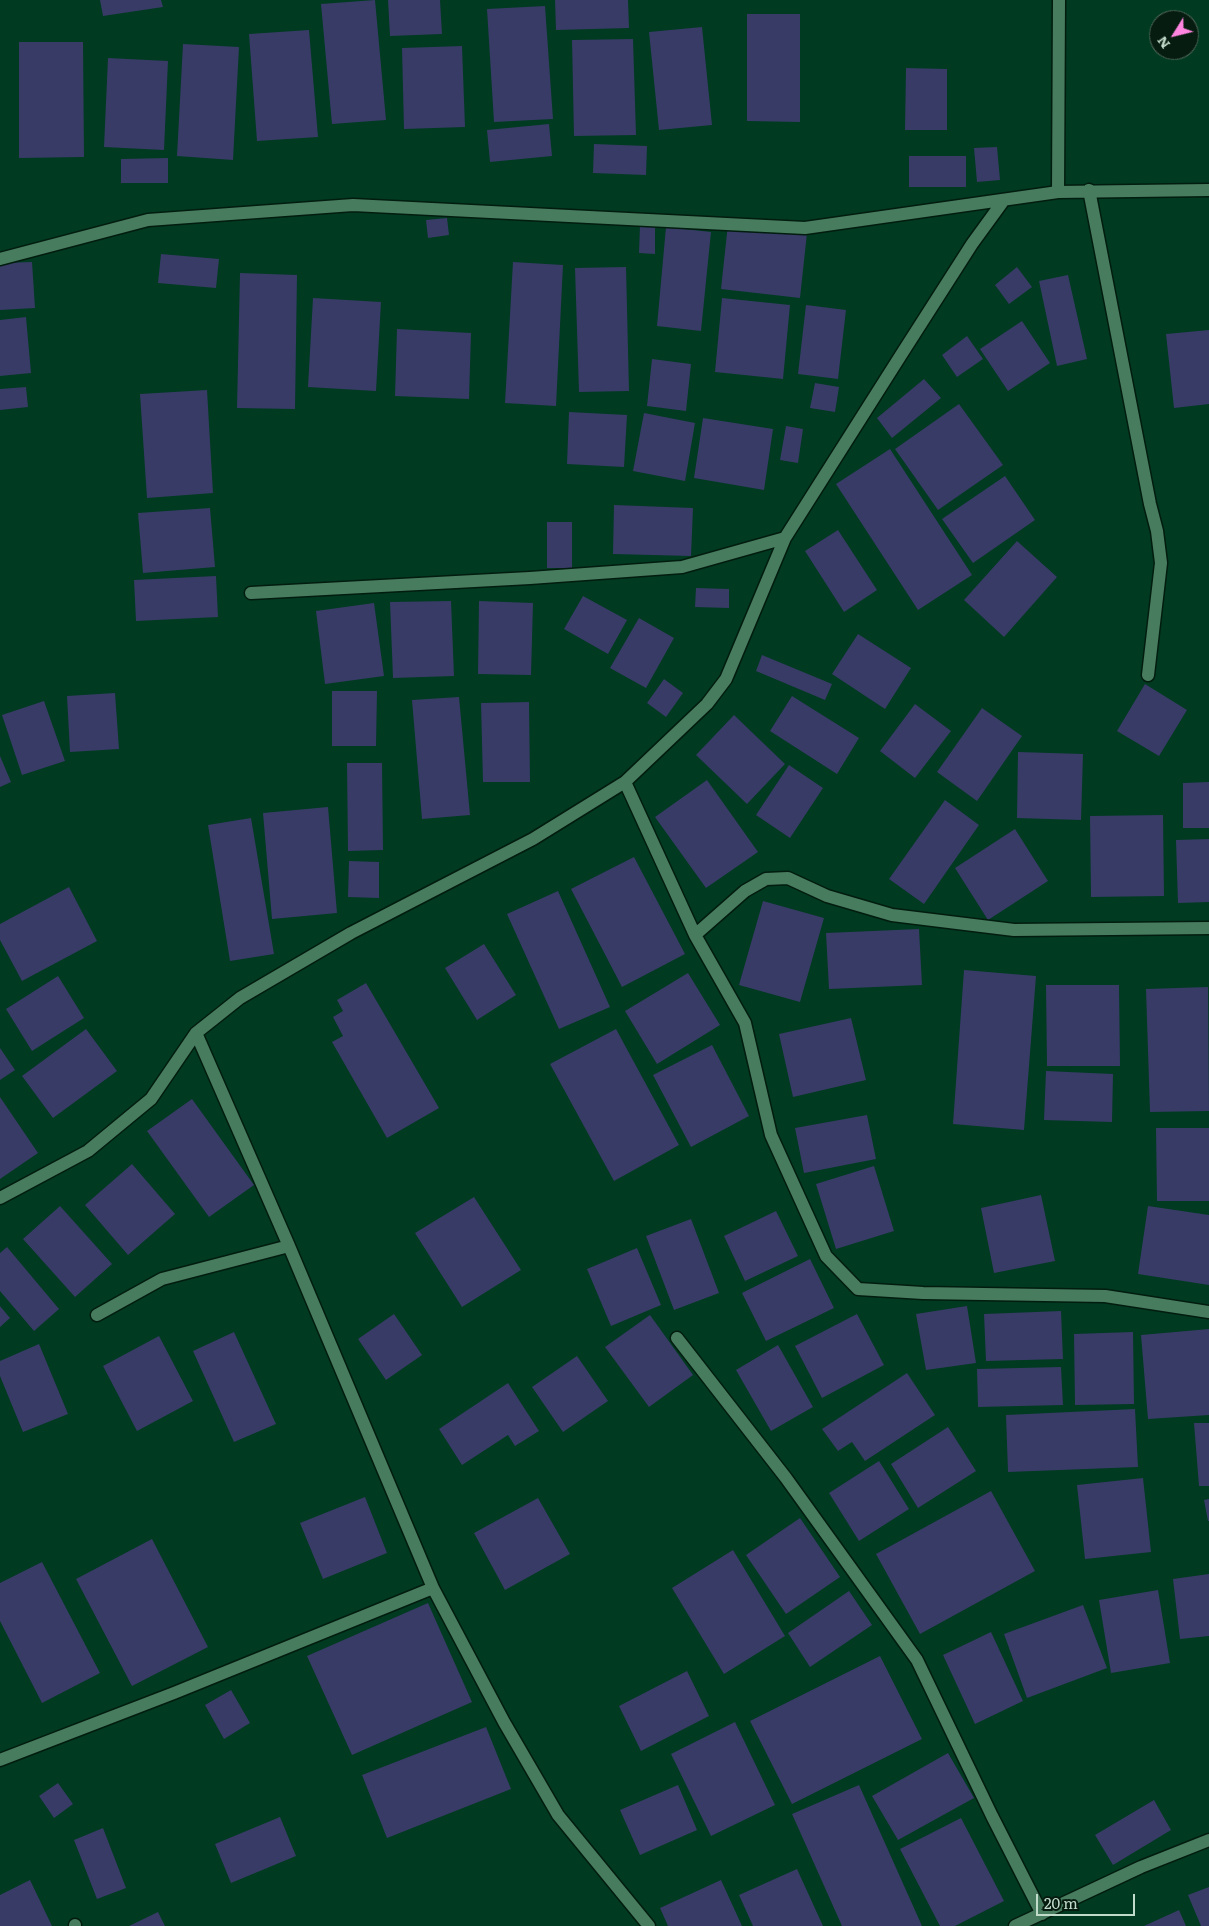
<!DOCTYPE html>
<style>
body{margin:0}
#map{position:relative;width:1209px;height:1926px;overflow:hidden;background:#003a20;font-family:Literata,serif}
canvas{display:block}
.north{position:absolute;left:1149px;top:10px;width:50px;height:50px;box-sizing:border-box;background:#071c10;border:1px solid #51685a;border-radius:50%;rotate:234deg;font-size:14px;font-weight:700;line-height:20px;text-align:center;color:#c1dbca}
.north::after{content:'';display:block;margin:auto;width:18px;height:22px;background:#fe85e0;clip-path:polygon(50% 0,100% 100%,50% 72%,0 100%)}
.scale{position:absolute;left:1036px;top:1894px;width:99px;height:22px;box-sizing:border-box;border:2px solid #c1dbca;border-top:0;padding-left:6px;font-size:15px;line-height:18px;white-space:nowrap;color:#c1dbca;-webkit-text-stroke:4px #071c10;paint-order:stroke}
</style>
<div id="map">
<canvas width="1209" height="1926"></canvas>
<div class="north">N</div>
<div class="scale">20 m</div>
</div>
<script>
const ctx = document.querySelector('canvas').getContext('2d');
ctx.lineJoin = 'round';
function paint(path, color) { ctx.fillStyle = color; ctx.fill(path, 'evenodd'); }
function trace(path, color, width, dash) { ctx.strokeStyle = color; ctx.lineWidth = width; ctx.lineCap = dash ? 'butt' : 'round'; ctx.setLineDash(dash || []); ctx.stroke(path); }
const building = new Path2D(`
 M100,0H161L163,7L103,16Z
 M375,0L386,120L332,124L321,4Z
 M388,0H440L442,34L390,36Z
 M555,0H628L629,28L556,30Z
 M545,6L553,119L494,122L487,9Z
 M747,14H800V122L747,121Z
 M702,27L712,125L659,130L649,32Z
 M309,30L318,137L257,141L249,34Z
 M633,39L636,135L574,136L572,40Z
 M19,42H83L84,157L19,158Z
 M183,44L239,47L233,160L177,156Z
 M462,46L465,127L404,129L402,48Z
 M108,58L168,61L164,150L104,147Z
 M906,68L947,69V130H905Z
 M549,124L552,156L490,162L487,130Z
 M594,144L647,146L646,175L593,173Z
 M997,147L1000,180L977,182L974,148Z
 M909,156H966V187H909Z
 M168,158V183H121V159Z
 M447,218L449,235L428,238L426,220Z
 M728,224L807,233L800,298L721,289Z
 M640,225H655V254L639,253Z
 M666,227L711,232L701,331L657,326Z
 M161,254L219,259L216,288L158,283Z
 M32,262L35,308L0,310V263Z
 M513,262L563,265L556,406L505,403Z
 M626,267L629,391L579,392L575,268Z
 M1017,267L1032,287L1009,304L995,285Z
 M240,273L297,275L295,409L237,408Z
 M1068,275L1087,359L1057,366L1039,281Z
 M313,298L381,302L376,391L308,387Z
 M722,298L790,305L783,379L715,372Z
 M806,305L846,310L838,379L798,374Z
 M26,317L31,373L0,376V320Z
 M1022,321L1050,363L1008,391L980,349Z
 M397,329L471,333L469,399L395,396Z
 M1209,330V404L1174,408L1166,334Z
 M967,336L983,359L957,377L942,355Z
 M652,359L691,364L686,411L647,406Z
 M924,379L941,398L892,438L877,418Z
 M815,383L839,387L835,412L810,408Z
 M26,387L28,407L0,410V389Z
 M207,390L213,493L147,498L140,394Z
 M959,404L1003,465L938,510L895,449Z
 M569,412L627,415L624,467L567,464Z
 M644,413L695,423L685,481L633,471Z
 M703,418L773,429L764,490L694,478Z
 M786,426L803,429L798,463L780,460Z
 M890,449L972,575L918,610L836,484Z
 M1005,476L1035,520L973,563L942,519Z
 M614,505L693,508L691,556L613,554Z
 M210,508L215,567L143,573L138,513Z
 M547,522H572V568H547Z
 M838,530L877,590L844,612L805,551Z
 M1017,541L1057,577L1004,637L964,600Z
 M216,576L218,617L136,621L134,580Z
 M696,588L729,589V608L695,607Z
 M583,596L627,620L608,654L564,629Z
 M451,601L454,676L393,678L390,602Z
 M479,601L533,603L531,675L478,674Z
 M374,603L384,676L325,684L316,611Z
 M639,618L674,638L646,688L610,668Z
 M858,634L911,668L885,709L832,674Z
 M762,655L832,684L825,700L756,671Z
 M664,679L683,693L666,717L647,703Z
 M1145,684L1187,710L1159,756L1117,731Z
 M332,691H377L376,746H332Z
 M115,693L119,749L70,752L67,696Z
 M792,696L859,738L837,774L770,731Z
 M459,697L470,815L422,819L412,700Z
 M44,701L65,761L22,775L2,715Z
 M529,702L530,782H483L481,703Z
 M915,704L951,731L915,778L880,751Z
 M982,708L1022,736L977,801L937,772Z
 M734,715L785,764L747,804L696,755Z
 M1018,752L1083,754L1081,820L1017,818Z
 M0,756L11,782L0,787Z
 M347,763H382L383,850L348,851Z
 M789,765L823,788L790,838L756,815Z
 M707,780L758,852L706,888L655,817Z
 M1209,782V828H1183V783Z
 M945,800L979,825L924,904L889,879Z
 M328,807L337,913L272,919L263,813Z
 M1163,815L1164,896L1091,897L1090,816Z
 M251,818L274,954L230,961L208,825Z
 M1015,829L1048,881L988,920L955,868Z
 M1209,839V902L1178,903L1176,840Z
 M634,857L685,954L622,987L571,889Z
 M349,861L379,862V898L348,897Z
 M69,887L97,941L22,981L0,940V924Z
 M558,891L610,1007L559,1029L507,914Z
 M763,901L824,918L800,1002L739,985Z
 M919,929L922,985L829,989L826,933Z
 M484,944L516,995L477,1020L445,968Z
 M964,970L1036,976L1024,1130L953,1124Z
 M688,973L720,1025L657,1064L625,1011Z
 M58,976L84,1018L32,1051L6,1009Z
 M366,983L439,1108L387,1138L332,1042L343,1036L333,1017L343,1011L337,1000Z
 M1046,985H1119L1120,1066H1047Z
 M1208,987L1209,1111L1150,1112L1146,989Z
 M851,1018L866,1080L793,1097L779,1034Z
 M86,1029L117,1071L53,1118L22,1076Z
 M616,1029L679,1145L614,1181L550,1064Z
 M712,1045L749,1116L691,1147L653,1075Z
 M0,1048L15,1070L0,1080Z
 M1046,1071L1113,1074L1112,1122L1044,1120Z
 M0,1097L38,1153L0,1179Z
 M192,1099L254,1185L209,1217L147,1131Z
 M867,1115L876,1159L804,1173L795,1128Z
 M1156,1128H1209V1201H1157Z
 M132,1164L175,1214L128,1255L85,1205Z
 M874,1166L894,1231L836,1249L816,1184Z
 M1041,1195L1055,1261L994,1273L981,1208Z
 M474,1197L521,1270L462,1307L415,1233Z
 M60,1206L112,1264L75,1297L23,1239Z
 M1148,1206L1209,1215V1285L1138,1274Z
 M776,1211L798,1256L745,1281L724,1236Z
 M691,1219L719,1293L674,1310L646,1236Z
 M7,1247L59,1309L34,1331L0,1291V1253Z
 M637,1248L661,1305L611,1326L587,1269Z
 M810,1259L834,1308L766,1341L742,1293Z
 M0,1306L10,1318L0,1327Z
 M967,1306L976,1363L926,1370L916,1314Z
 M1061,1311L1063,1359L986,1361L984,1314Z
 M394,1314L422,1355L386,1380L358,1339Z
 M857,1314L884,1365L822,1398L795,1346Z
 M650,1315L693,1375L649,1407L605,1347Z
 M1209,1329V1415L1148,1419L1141,1335Z
 M234,1332L276,1424L234,1442L193,1351Z
 M1133,1332L1134,1404L1075,1405L1074,1334Z
 M159,1336L193,1401L137,1431L103,1366Z
 M39,1344L68,1414L23,1432L0,1376V1361Z
 M778,1345L813,1407L771,1431L736,1370Z
 M577,1356L608,1401L563,1432L532,1387Z
 M1061,1367L1063,1405L978,1407L977,1369Z
 M907,1373L935,1415L865,1461L852,1442L838,1451L822,1429Z
 M508,1383L539,1431L515,1446L508,1435L462,1465L439,1429Z
 M1135,1409L1138,1467L1008,1472L1006,1415Z
 M1194,1423H1209V1486H1199Z
 M948,1427L976,1471L918,1508L891,1464Z
 M879,1461L909,1509L859,1541L829,1493Z
 M1143,1478L1151,1552L1085,1559L1077,1485Z
 M991,1491L1035,1571L920,1634L876,1554Z
 M365,1497L387,1553L323,1579L300,1523Z
 M538,1498L570,1554L505,1590L474,1533Z
 M1209,1499V1521H1208L1204,1500Z
 M800,1518L840,1577L786,1614L746,1555Z
 M152,1539L208,1647L132,1686L76,1579Z
 M733,1550L785,1636L724,1674L672,1588Z
 M42,1562L100,1673L42,1703L0,1621V1583Z
 M1209,1574V1636L1180,1639L1173,1579Z
 M1158,1590L1170,1663L1111,1673L1099,1600Z
 M849,1591L872,1625L810,1667L788,1633Z
 M428,1603L472,1702L352,1755L307,1656Z
 M1083,1605L1107,1668L1027,1698L1004,1634Z
 M991,1632L1023,1701L975,1724L943,1655Z
 M880,1656L922,1739L792,1804L750,1721Z
 M687,1671L709,1716L641,1751L619,1706Z
 M231,1690L250,1723L224,1739L205,1705Z
 M735,1722L775,1805L711,1836L671,1754Z
 M486,1727L511,1789L387,1838L362,1775Z
 M948,1753L974,1798L898,1840L872,1796Z
 M58,1783L73,1804L54,1818L39,1796Z
 M678,1785L697,1830L640,1855L620,1810Z
 M859,1785L922,1926H842L792,1814Z
 M1154,1800L1171,1830L1113,1865L1095,1835Z
 M280,1817L296,1856L231,1883L215,1844Z
 M961,1818L1004,1901L955,1926H940L900,1849Z
 M103,1828L126,1888L97,1899L74,1840Z
 M797,1869L823,1926H753L739,1895Z
 M30,1880L52,1926H0V1895Z
 M721,1880L742,1926H668L660,1908Z
 M1209,1887V1926H1201L1188,1895Z
 M1179,1910L1186,1926H1144Z
 M158,1912L165,1926H129Z`);
const minor = new Path2D(`
 M1089,190L1150,504L1157,531L1161,563L1148,675
 M1058,192L1059,0
 M0,259L148,220L353,205L805,228L1058,192L1209,190
 M251,593L530,578L682,567L785,538
 M625,782L695,935L745,1023L771,1135L826,1256L858,1289L923,1293L1105,1296L1209,1312
 M695,935L745,891L766,879L788,878L827,896L892,915L1014,930L1209,928
 M196,1033L289,1246L433,1588
 M0,1198L88,1151L151,1099L196,1033L240,998L351,933L533,839L625,782L707,704L726,679L785,538L901,355L972,244L1004,200
 M97,1315L162,1279L289,1246
 M677,1338L786,1478L917,1660L992,1816L1042,1914
 M0,1760L174,1693L433,1588L504,1722L558,1815L649,1926
 M75,1925V1926
 M1015,1926L1141,1867L1209,1840`);
paint(building, '#373b66');
trace(minor, '#021d0f', 15);
trace(minor, '#487c5e', 12);
</script>
